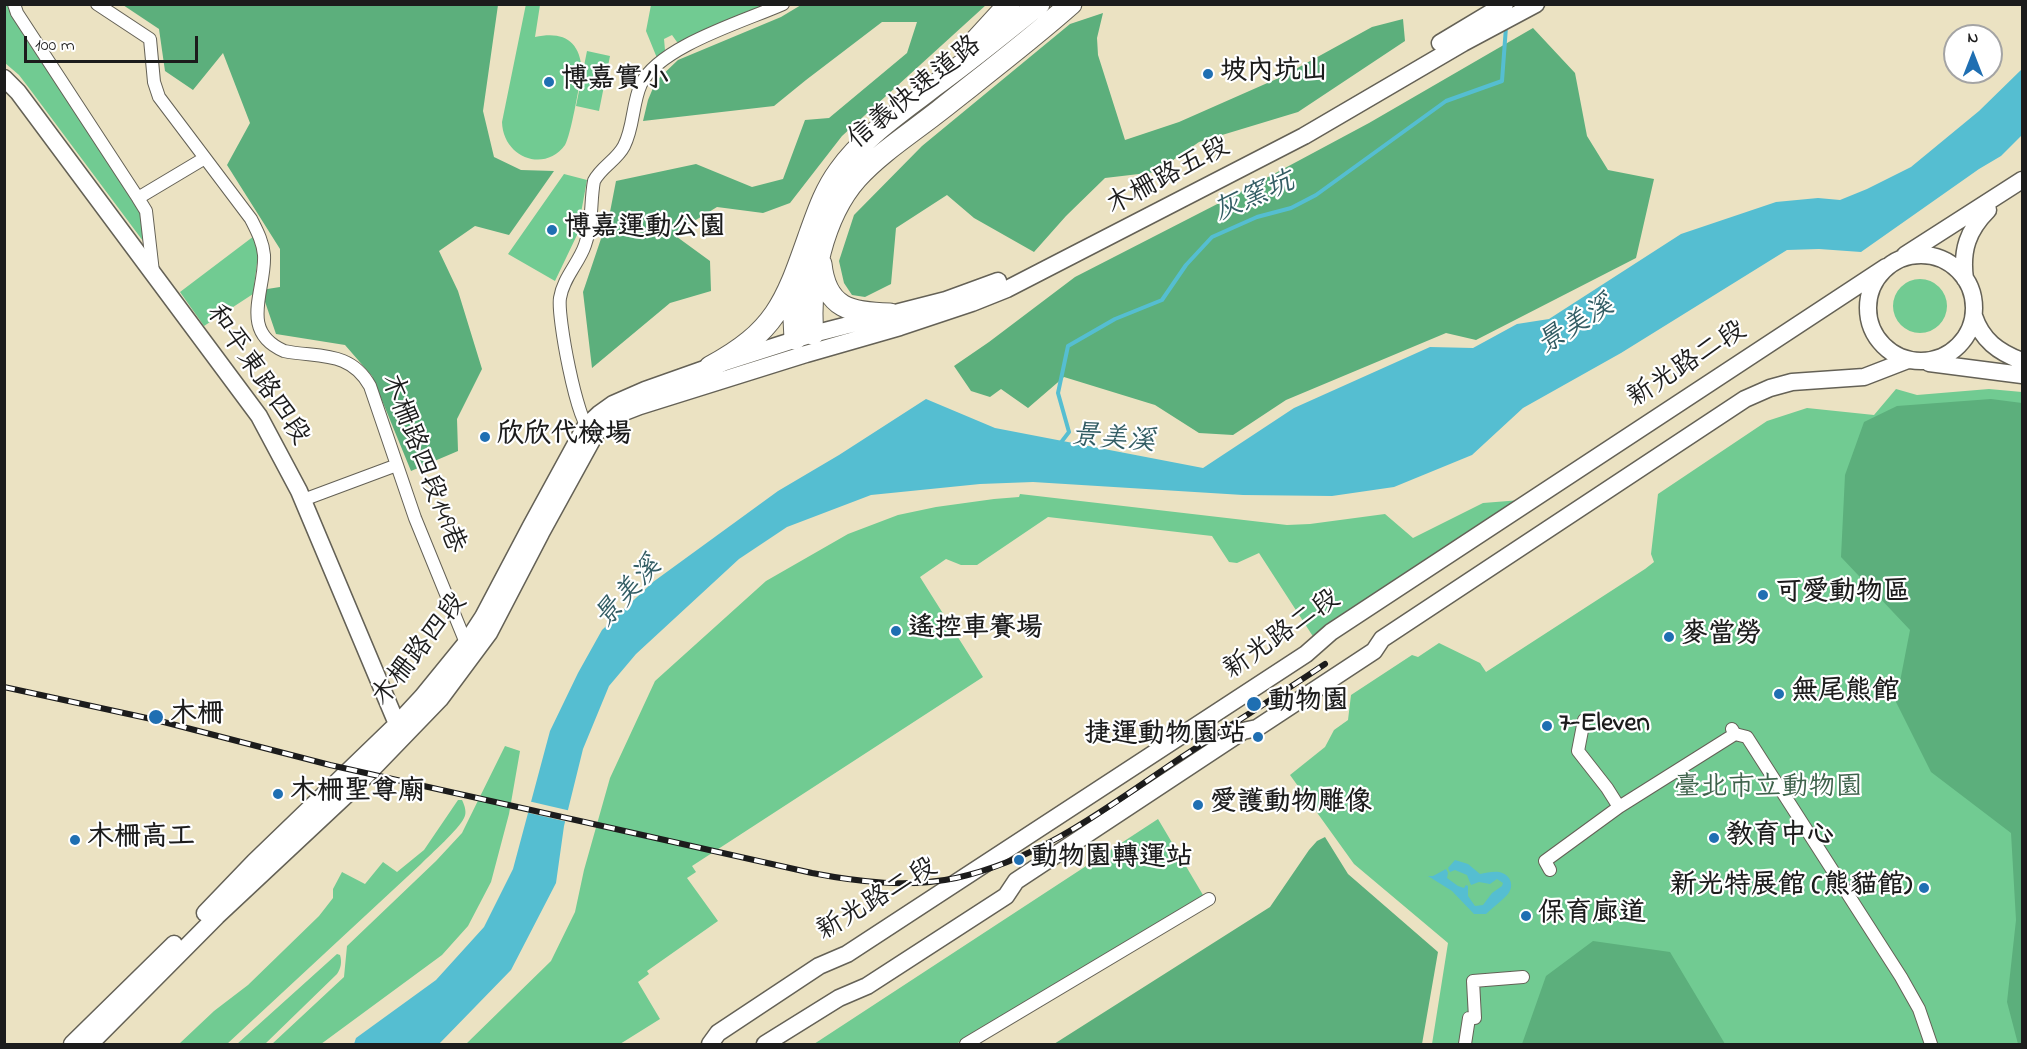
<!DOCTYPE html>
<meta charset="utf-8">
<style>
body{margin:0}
#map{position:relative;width:2027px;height:1049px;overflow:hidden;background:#ebe2c2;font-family:"Indie Flower",sans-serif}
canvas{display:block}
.frame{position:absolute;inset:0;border:6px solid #1c1c1c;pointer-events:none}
.north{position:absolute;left:1943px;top:24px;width:60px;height:60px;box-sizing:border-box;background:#fff;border:2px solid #a4a4a4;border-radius:50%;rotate:0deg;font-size:16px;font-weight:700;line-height:24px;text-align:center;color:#1c1c1c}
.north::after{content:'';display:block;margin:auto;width:21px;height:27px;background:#1f6fb2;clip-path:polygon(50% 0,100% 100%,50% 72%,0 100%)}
.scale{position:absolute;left:24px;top:36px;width:174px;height:27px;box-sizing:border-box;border:3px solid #1c1c1c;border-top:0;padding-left:8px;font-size:18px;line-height:21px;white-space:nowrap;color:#1c1c1c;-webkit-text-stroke:4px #fff;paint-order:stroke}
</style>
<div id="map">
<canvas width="2027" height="1049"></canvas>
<div class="frame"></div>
<div class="north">N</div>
<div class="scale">100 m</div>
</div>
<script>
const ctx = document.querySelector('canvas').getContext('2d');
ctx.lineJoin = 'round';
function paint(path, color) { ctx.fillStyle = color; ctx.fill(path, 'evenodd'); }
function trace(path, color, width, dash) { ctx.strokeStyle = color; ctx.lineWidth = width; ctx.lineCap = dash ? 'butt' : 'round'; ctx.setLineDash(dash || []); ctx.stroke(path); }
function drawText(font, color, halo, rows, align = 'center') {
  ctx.font = font + ' "Indie Flower","LXGW WenKai TC",sans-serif'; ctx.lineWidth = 4.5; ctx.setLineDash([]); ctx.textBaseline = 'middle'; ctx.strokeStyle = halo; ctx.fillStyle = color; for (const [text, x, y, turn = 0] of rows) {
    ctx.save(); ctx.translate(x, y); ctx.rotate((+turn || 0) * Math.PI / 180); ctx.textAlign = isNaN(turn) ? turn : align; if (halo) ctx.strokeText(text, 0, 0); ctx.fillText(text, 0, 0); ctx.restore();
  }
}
const green = new Path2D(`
 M526,4L540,5L535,37C563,31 580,40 582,71C579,86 571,135 565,145C545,173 503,158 502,122Z
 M4,5H9L141,214L143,241L29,88L19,75L5,63Z
 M651,5H765L680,42H677L672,35L664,39L665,50L657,58L646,31Z
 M587,51L610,56L599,111L576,106Z
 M564,174L587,180L577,235L555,281L508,254Z
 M254,236L258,255L253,294L204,326L180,292Z
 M1893 306a27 27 0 1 1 54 0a27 27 0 1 1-54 0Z
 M1896,389L1917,395L1989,389L2022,392V1044H1432L1448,943L1354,864L1290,775L1325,747L1334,730L1348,720L1351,695L1412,655L1418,657L1439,643L1480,663L1486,672L1645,569L1654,562L1651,554L1658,494L1767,421L1807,408L1874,415Z
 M1020,494L1287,525L1310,524L1385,514L1413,538L1483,503L1521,500L1314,638L1259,553L1237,563L1229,562L1212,536L1048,517L977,565H961L946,559L920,577L983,677L692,866L696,872L687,878L718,921L647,971L649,974L638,982L660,1019L620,1044H466L551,961L575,912L584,870L610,778L655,681L766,581L848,534L898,515L936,507L994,499L1019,497Z
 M505,746L520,751L509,814L491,882L468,926L442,955L321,1044H272L344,977L347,946L436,861L462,833Z
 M458,800H462C465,806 467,813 464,818C459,829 431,854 421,864L227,1044H179L214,1011L248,985L319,916L333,898V889L342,872L365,884L383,862L397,872L424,850Z
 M1158,819L1203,895L1187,909L956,1044H814Z
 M337,954L340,955C342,962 341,968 337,974L265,1044H237Z`);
const forest = new Path2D(`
 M123,5H498L483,111L494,157L521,170L554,171L509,235L475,226L439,251L458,291L482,369L457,419L458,451L411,471L372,376L345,345L276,334L261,290L280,287V249L227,165L250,123L223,53L193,90L165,71L159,29Z
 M801,5H986L842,136L790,203L763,213L717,207L673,234L710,261L711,291L670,303L592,368L583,292L610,212L616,181L696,164L752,187L783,179L805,120L829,118L907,53L917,22H882L806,80L774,106L643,121L648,100L656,81L678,60L781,17Z
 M1103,13L1097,38L1098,55L1125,140L1179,122L1281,77L1372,27L1403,19L1405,41L1298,112L1199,142L1156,172L1105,178L1066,216L1034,252L974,218L947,195L896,228L891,284L865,297L852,295L844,283L839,261L854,215L922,146L1070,24Z
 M1533,28L1575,73L1587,136L1608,170L1654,179L1636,258L1476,340L1446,333L1286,400L1233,435L1199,433L1155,405L1064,377L1028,408L1001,389L990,397L971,391L954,366L989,342L1075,277L1229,198L1369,123Z
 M1991,399L2022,403V1044H2018L2007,1002L2016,920L2011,833L1931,772L1896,702L1910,630L1841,557L1845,475L1864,422L1897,406Z
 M1325,837L1348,874L1438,952L1422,1044H1054L1270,907L1309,850L1317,841Z
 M1593,941L1670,952L1725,1044H1522L1546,976Z`);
const water = new Path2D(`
 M2022,69V135L2001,156L1979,169L1861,252L1819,249L1787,250L1621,353L1523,408L1472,455L1394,487L1332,496L1243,495L1033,482L980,484L871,495L787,527L739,559L636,654L609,686L583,749L564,826L556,883L511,970L439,1044H354L356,1038L436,980L484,927L513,869L550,731L578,673L602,630L653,582L778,491L839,455L926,399L995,428L1203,468L1294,408L1430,347L1473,348L1517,324L1549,319L1681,234L1776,202L1818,198L1840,200L1867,189L1911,167L1979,111Z
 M1455,860L1468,864L1480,874C1486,873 1493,871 1499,872C1510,874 1515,885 1508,894C1502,901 1493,907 1486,914H1474L1452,891L1428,876H1433L1446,869L1448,873L1447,878L1458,886L1464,888L1466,885L1468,886V896L1475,906L1483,905L1492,893L1502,886L1503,883L1497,879L1490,884L1479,882L1471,885L1467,875L1455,870L1450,872L1448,868Z`);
const pier = new Path2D(`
 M528,801L571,811L568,822L525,812Z`);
const stream = new Path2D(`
 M1059,445L1069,432L1058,393L1068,346L1115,319L1162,300L1186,265L1212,237L1257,217L1291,208L1316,195L1446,101L1502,81L1506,27`);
const street = new Path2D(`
 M14,4L17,13L138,198
 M97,4L150,39L154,82L159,97L251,219C257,231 263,242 264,255C266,290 238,331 284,351C318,358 350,350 370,386L415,518L466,643L470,647
 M153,272L146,211L138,198L205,158
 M590,430C577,422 557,316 560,298C563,278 579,263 585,245C593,224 590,202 594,181C601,167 617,160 624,146C634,127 632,104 641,84C660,46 745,21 783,4
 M303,500L397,465
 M1584,720L1578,751L1607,788L1619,807
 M1732,729L1735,734L1747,737L1901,977L1919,1009L1931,1044
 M1550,870L1545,861L1619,807L1735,734
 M966,1044L1209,899
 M1465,1044L1469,1018H1475L1473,981L1523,977`);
const secondary = new Path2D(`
 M1440,43L1505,4
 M4,78L18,92L259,416L299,491L397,724L403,730
 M1868 308a53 53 0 1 1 106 0a53 53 0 1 1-106 0Z
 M1905,255L2022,180
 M1965,279C1961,250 1968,230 1988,210
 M1974,316C1982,340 1998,352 2022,361
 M1929,363L2022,375
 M205,913L254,862L397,724L422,697L466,643L483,617L531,526L585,427L599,414L613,404L645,390L710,367L813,334L946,300L998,281
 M72,1044L174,944
 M90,1044L217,916L356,786L440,699L489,633L541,533L596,433L622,413L640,406L806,354L900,327L972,303L1007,289L1304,136L1463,43L1536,4
 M710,1044L718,1033L819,966L847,954L1306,654L1331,632L1886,267
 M765,1044L839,998L867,986L1006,896L1016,881L1243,731L1257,728L1374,651L1382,639L1745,399L1770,388L1792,382L1864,377L1908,360`);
const highway = new Path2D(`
 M975,41L1009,4
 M821,264C826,309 851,313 890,314
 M813,334C808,284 823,216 857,178C881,152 911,133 939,111C983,76 1028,42 1071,4
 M795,339L794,319L798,283
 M710,367C777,331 786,301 810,233C818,211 825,190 839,171C864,136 901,112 934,86C970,60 1004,32 1039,4`);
const rail = new Path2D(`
 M4,687L156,720L330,765L812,873C859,882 908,888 956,878C1039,860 1108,807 1176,761C1226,728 1276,697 1325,664`);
const markers = [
 [1208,74,6,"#1f6fb2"],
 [549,82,6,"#1f6fb2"],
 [552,230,6,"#1f6fb2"],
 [485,437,6,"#1f6fb2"],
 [1763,595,6,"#1f6fb2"],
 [896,631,6,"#1f6fb2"],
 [1669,637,6,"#1f6fb2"],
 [1779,694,6,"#1f6fb2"],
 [1254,704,8,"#1f6fb2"],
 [156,717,8,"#1f6fb2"],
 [1547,726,6,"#1f6fb2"],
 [1258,737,6,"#1f6fb2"],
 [278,794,6,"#1f6fb2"],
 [1198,805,6,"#1f6fb2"],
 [1714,838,6,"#1f6fb2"],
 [75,840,6,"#1f6fb2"],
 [1019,860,6,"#1f6fb2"],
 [1924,888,6,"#1f6fb2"],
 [1526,916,6,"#1f6fb2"]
];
const poiNames = [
 ["坡內坑山",1220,74],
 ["博嘉實小",561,82],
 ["博嘉運動公園",564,230],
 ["欣欣代檢場",497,437],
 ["可愛動物區",1775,595],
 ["遙控車賽場",908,631],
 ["麥當勞",1681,637],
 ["無尾熊館",1791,694],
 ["動物園",1268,704],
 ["木柵",170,717],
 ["7-Eleven",1559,726],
 ["捷運動物園站",1246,737,"right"],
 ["木柵聖尊廟",290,794],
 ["愛護動物雕像",1210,805],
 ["教育中心",1726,838],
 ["木柵高工",87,840],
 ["動物園轉運站",1031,860],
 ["新光特展館 (熊貓館)",1912,888,"right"],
 ["保育廊道",1538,916]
];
const streetNames = [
 ["信義快速道路",916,94,-39],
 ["木柵路五段",1169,178,-28],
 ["新光路二段",1688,366,-33],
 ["和平東路四段",256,376,56],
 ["木柵路四段149巷",421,464,69],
 ["新光路二段",1283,636,-35],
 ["木柵路四段",421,651,-52],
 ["新光路二段",878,901,-31]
];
const parkNames = [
 ["臺北市立動物園",1768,790]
];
const waterNames = [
 ["灰窯坑",1255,199,-23],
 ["景美溪",1577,327,-32],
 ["景美溪",1113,441,5],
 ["景美溪",630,594,-48]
];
paint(green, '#71cb92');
paint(forest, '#5caf7c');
paint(water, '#55bed1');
paint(pier, '#ebe2c2');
trace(stream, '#55bed1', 4);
trace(street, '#646156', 14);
trace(secondary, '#646156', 19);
trace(highway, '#646156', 23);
trace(street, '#fff', 12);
trace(secondary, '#fff', 16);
trace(highway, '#fff', 21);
trace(rail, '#1c1c1c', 6);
trace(rail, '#fff', 4, [11]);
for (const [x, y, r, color] of markers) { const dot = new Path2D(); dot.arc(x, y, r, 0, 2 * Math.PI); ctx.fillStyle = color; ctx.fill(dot); trace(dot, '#fff', 2); }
drawText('bold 27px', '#1c1c1c', '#fff', poiNames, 'left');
drawText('27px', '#1c1c1c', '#fff', streetNames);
drawText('27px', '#3e624b', '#fff', parkNames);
drawText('italic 28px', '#335d64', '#fff', waterNames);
</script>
